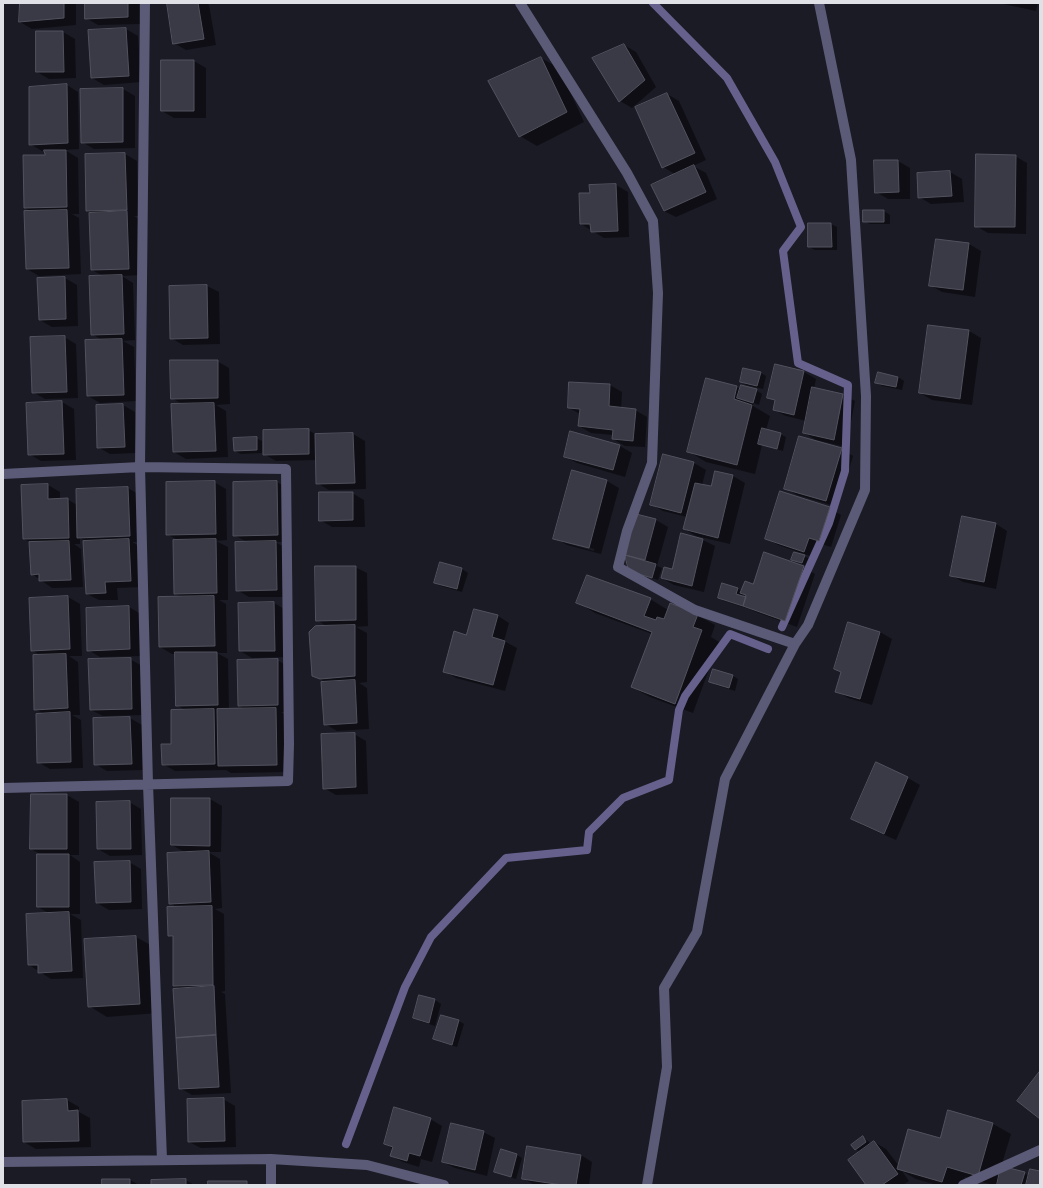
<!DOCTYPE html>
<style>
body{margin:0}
#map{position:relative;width:1043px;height:1188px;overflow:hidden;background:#1b1b26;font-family:Arial,sans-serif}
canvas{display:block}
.frame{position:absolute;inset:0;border:4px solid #e0e0e7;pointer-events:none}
</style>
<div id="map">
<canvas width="1043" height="1188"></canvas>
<div class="frame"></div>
</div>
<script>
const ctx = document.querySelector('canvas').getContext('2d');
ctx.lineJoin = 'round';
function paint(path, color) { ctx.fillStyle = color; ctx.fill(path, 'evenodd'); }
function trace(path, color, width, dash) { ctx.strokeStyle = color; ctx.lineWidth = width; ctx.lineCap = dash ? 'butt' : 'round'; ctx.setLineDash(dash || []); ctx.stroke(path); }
const shadow = new Path2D(`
 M21,3H76V25L32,29L20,22Z
 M86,3H139L140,24L98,25L86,18Z
 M168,3H207L209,5L216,45L186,50L174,43Z
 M999,3H1038L1036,11Z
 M126,29L138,36L141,82L104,85L92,78Z
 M63,32L75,39L76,78L49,79L37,72Z
 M624,45L636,52L656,87L632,108L620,101L594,58Z
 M541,58L559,68L584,122L537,146L520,136Z
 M194,61L206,68V118H174L162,111Z
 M67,85L78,92L79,149L65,150L78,158L79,214H72L79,218L81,274L39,276L27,269L32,212L25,208L46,156L45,151H42L30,144Z
 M123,89L135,96V148L94,149L82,142Z
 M667,94L679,101L706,160L693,166L706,173L717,199L676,217L664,211L675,174L663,167L636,108Z
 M125,154L137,161L138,216H134L139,219L141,275L122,276L133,283L135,340L123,341L134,347L136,401L100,403L88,396L102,340L92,334L103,276L92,270L90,212L87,211Z
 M1015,156L1027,163L1026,234L988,233L976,226Z
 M898,161L910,168V199H888L876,192Z
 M950,172L962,179L964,202L931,204L919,197L918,174Z
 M616,185L628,192L629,237L604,238L581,224L591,194Z
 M884,211L890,215V224H870L864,221Z
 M809,224H831L837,227V250H815L809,247Z
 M937,240L969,244L981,251L975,297L942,292L930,285Z
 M65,278L77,285L78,326L52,327L40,320Z
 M207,286L219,292L220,344L183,345L171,338Z
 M969,331L981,338L972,405L932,400L920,393Z
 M64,337L76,344L78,398L45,399L33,392Z
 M217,361L229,368L230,404L216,405L226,411L228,457L186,459L174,452L183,405L172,398Z
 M776,366L804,372L816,379L814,388L843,395L855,401L846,447L816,440L804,433L806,421L786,416L774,410L776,402L769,397Z
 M744,369L761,373L766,376L763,389L746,385L741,382Z
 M878,373L898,377L904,381L902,390L882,386L876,382Z
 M707,379L737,387L741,390H756L762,394L759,405L753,403V406L770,416L766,430L780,434L786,437L783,451L762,445L755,474L706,462L688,451Z
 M610,385L622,392L621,409L635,410L647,417L645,447L625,446L613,439V435L591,433L579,426L580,414L569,408Z
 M62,402L74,409L76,460L41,461L29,454Z
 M123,405L135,412L137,453L110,454L98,447L97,406Z
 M308,430L317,435L353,434L365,441L366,489L329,490L317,483L316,460L276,461L264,454Z
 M571,433L620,446L632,453L625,477L577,463L565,457Z
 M256,438L262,441V453L241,454L235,451Z
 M841,449L853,456L838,507L797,495L785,488Z
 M694,463L706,470L702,485L712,488L733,476L745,483L730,544L696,536L684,529L687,517L663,511L651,504Z
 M573,471L607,481L619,488L601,554L567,545L555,538ZM566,541L594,549V551L566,543Z
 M214,482L226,489L227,540L216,541L228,547V600H219L226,604L227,653H217L228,659L229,710H246L239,706L277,660L289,667L290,712H281L288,716L289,772L231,773L226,770L175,771L163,764L186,711L177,705L176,654H172L160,647L181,597L175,594L179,541L167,534Z
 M277,482L289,489L290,542H275L288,549V597H249L237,590L247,542L234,535Z
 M48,485L60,492V499H67L77,505V490L128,488L140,495L141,542H132L141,547L142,587L117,588L118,600H99L87,594V542L80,538V544H74L81,549L83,587L52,588L32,574L30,542L24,539Z
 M352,493L364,500L365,527H332L320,520Z
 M829,508L841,515L831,547L821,544L816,558L778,545L766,538Z
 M637,515L656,520L668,527L657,566L662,568L658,580L636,573L629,557L626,554Z
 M996,524L1007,531L996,589L963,582L951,575Z
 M682,534L703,540L715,546L704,592L674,585L662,578L673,571Z
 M804,556L810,559L808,566L792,560Z
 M441,564L462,569L468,573L462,592L441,586L435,583Z
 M355,567L367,573L368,626L356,627L367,633V682L359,683L367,688L369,729L337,731L325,724V682L313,675L328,627L317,620Z
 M803,567L815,574L797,627L756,612L749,609L724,601L719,598L738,589L742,591L753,585ZM743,594L747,596L745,598L742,597Z
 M68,597L80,604L82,656H69L78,662L80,715H72L81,720L83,768L50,769L38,762L44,714L35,709L41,656L32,650L30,599Z
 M650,599L668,610L697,615L715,625L711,637L719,642L693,713L650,697L632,687L652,634L595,613L577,602Z
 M274,603L286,610L287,657L252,658L240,651Z
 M129,607L141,614L142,656L100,657L88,650Z
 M498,616L509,623L504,641L517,648L505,691L456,678L444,671L467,636Z
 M880,632L892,639L872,705L848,698L836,691L842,673L835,669Z
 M130,659L142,666L144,715L103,716L91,710Z
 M733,676L738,679L735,691L716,685L710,682Z
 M130,718L142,725L143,770L107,771L95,764L94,719Z
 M354,734L366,741L368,794L336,795L324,788Z
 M876,764L908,778L920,785L896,840L864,826L852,819Z
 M32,795H67L79,802V855H70L80,862V914H70L81,920L83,978L51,979L29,965L50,914L38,907L42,855L31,849Z
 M210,799L222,806L221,852H208L220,859L222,908L215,909L224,914L225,991L221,992L225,994L231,1093L192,1095L180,1088L181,989L174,985V938L169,936L178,908L170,903L186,853L172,845Z
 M129,802L141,809L142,855L110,856L98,849Z
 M129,862L141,869L142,909L109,910L97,903Z
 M136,937L154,947L158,1013L107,1017L89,1006Z
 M420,996L435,1000L441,1004L435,1026L420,1021L414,1018Z
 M442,1016L459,1021L464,1024L457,1047L440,1042L435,1039Z
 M223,1099L235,1106L236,1147L201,1148L189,1142Z
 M67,1100L79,1107V1112L90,1118L91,1147L36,1149L24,1142Z
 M949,1111L993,1124L1011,1134L1001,1167L1024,1173L1029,1176L1040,1172V1185H993L965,1177L962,1185H937L916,1179L902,1171L909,1181L903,1185H867L860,1152L856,1149L863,1138L868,1141L871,1144L874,1142L886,1149L899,1166L941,1139Z
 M430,1119L442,1126L432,1162L421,1159L419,1167L403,1162L391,1156L393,1149L385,1144Z
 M483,1132L495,1138L487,1176L455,1168L443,1162Z
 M517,1155L522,1158L516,1179L501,1174L496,1171Z
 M581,1155L592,1162L589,1185H534L523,1178Z
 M130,1180L139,1185H103Z
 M186,1180L194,1185H152Z`);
const stream = new Path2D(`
 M653,3L727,78L775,162L801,227L783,251L798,363L848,385L845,471L829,523L782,627
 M346,1144L405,987L431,937L506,858L587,850L589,832L623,798L669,780L679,710L685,696L730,634L768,649`);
const building = new Path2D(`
 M20,3H64V18L19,22Z
 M85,3H128V17L85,19Z
 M167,3H198L204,39L173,44Z
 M126,28L129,76L91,78L88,30Z
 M36,31H63L64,72H36Z
 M624,44L645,80L619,102L592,58Z
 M541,57L567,112L519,137L488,81Z
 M161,60H194V111H161Z
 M67,84L68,143L29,145V87Z
 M123,88V142L81,143L80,89Z
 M667,93L695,153L662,168L635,107Z
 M44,150H66L67,207L24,208L23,155H45Z
 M125,153L127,210L86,211L85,154Z
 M976,154L1016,155L1015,227H975Z
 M874,160H898L899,192L875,193Z
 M694,165L706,192L664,211L651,185Z
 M950,171L952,196L918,198L917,173Z
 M616,184L618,231L591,232L590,224H580L579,193H590L589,185Z
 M67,210L69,268L26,269L24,211Z
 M863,210H884V222H863Z
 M127,211L129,269L91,270L89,213Z
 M808,223H831L832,247H808Z
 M936,239L969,243L963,290L929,286Z
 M122,275L124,334L91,335L89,276Z
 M65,277L66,319L39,320L37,278Z
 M207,285L208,338L170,339L169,286Z
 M928,325L969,330L960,399L919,393Z
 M65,336L67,392L32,393L30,337Z
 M122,339L124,395L87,396L85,340Z
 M170,360H218V398L171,399Z
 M775,364L804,371L794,415L773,410L775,400L767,398Z
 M743,368L761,372L757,386L740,382Z
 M878,372L898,377L896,387L875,383Z
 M706,378L737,386L734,399L752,405L737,465L687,452Z
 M569,382L610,384L609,406L636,409L633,441L612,439L613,430L578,426L580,409L568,408Z
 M741,385L757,389L753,403L737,398Z
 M812,387L843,394L834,440L803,433Z
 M62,401L64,454L28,455L26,403Z
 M214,403L216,451L173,452L171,404Z
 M123,404L125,447L97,448L96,405Z
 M762,428L781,433L777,449L758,444Z
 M309,429V454L263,455V430Z
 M570,431L620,445L613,470L564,457Z
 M353,433L355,483L316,484L315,434Z
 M799,436L842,448L826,501L784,489Z
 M257,437V450L234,451L233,438Z
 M663,454L694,462L681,513L650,505Z
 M572,470L607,480L589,548L553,539Z
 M715,471L733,475L718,538L683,529L695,483L711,486Z
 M215,481L216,534L166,535V482Z
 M277,481L278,535L233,536V482Z
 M48,484V499L68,498L69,538L23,539L21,485Z
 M128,487L130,536L77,538L76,489Z
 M780,491L830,507L819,541L809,538L804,552L765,539Z
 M319,492H353V520L319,521Z
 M636,514L656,519L645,560L625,555Z
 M962,516L996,523L984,582L950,576Z
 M681,533L703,539L692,586L661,578L664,567L672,569Z
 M129,539L131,581L105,582L106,593L86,594L83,541Z
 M216,539L217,593L174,594L173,540Z
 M69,541L71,580L39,581V574L31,575L29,542Z
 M276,541L277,590L236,591L235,542Z
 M764,552L804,566L785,621L743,606L746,595L740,593L745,581L753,584Z
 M794,552L805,555L802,563L791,560Z
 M625,555L656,564L652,578L629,571Z
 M440,562L462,568L457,589L434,583Z
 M315,566H356V620L316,621Z
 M587,575L651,598L644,616L656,620L657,617L664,619L670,603L698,614L693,627L702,630L675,704L631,687L652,632L576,603Z
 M722,583L738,588L736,594L746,597L743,606L718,598Z
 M68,596L70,649L31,651L29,598Z
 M214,596L215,646L159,647L158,597Z
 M274,602L275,651H239L238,603Z
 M129,606L130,649L87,651L86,608Z
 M474,609L498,615L492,637L505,641L493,685L443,672L454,631L466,635Z
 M848,622L880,632L860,699L835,692L841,672L834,669Z
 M355,625V676L320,679L312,676L309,632L315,626Z
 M175,652H217L218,705L176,706Z
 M66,654L68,708L34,710L33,655Z
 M131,658L132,709L90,710L88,659Z
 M278,659V705L238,706L237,660Z
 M713,669L733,675L729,688L709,682Z
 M355,680L357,723L324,725L321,682Z
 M276,708L277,765L218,766L217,709Z
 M214,709L215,764L162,765L161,744H171V710Z
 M70,712L71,762L37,763L36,714Z
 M130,717L132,764L94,765L93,718Z
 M355,733L356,787L323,789L321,734Z
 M876,762L908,777L884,834L851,819Z
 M31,794H67V849H30Z
 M171,798H210V846L171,845Z
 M130,801L131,849H97L96,802Z
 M209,851L211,902L169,904L167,853Z
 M37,854H69V907H37Z
 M130,861L131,902L96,903L94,862Z
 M212,906L213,985L173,986V936H168L167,907Z
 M69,912L72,971L38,973V965H28L26,914Z
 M136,936L140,1004L88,1007L84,939Z
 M214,986L216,1035L176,1038L173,989Z
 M419,995L435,999L429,1023L413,1018Z
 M441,1015L459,1020L452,1045L433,1039Z
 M216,1035L219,1087L179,1089L176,1038Z
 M1040,1071V1119L1017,1101Z
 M224,1098L225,1141L188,1142L187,1099Z
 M67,1099L68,1111L78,1110L79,1141L23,1142L22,1101Z
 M394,1107L431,1118L420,1156L409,1153L407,1161L390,1156L393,1147L384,1144Z
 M948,1110L993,1123L978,1176L947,1167L942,1182L897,1169L908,1129L940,1138Z
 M451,1123L484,1131L475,1170L442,1162Z
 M863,1136L866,1142L855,1150L851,1145Z
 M874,1141L898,1174L882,1185H866L848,1160Z
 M527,1146L581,1155L576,1185H562L522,1179Z
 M501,1149L517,1154L511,1177L494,1172Z
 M1001,1166L1025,1172L1021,1185H997Z
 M1030,1169L1040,1171V1185H1026Z
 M102,1179H130V1185H102Z
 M186,1179V1185H151V1180Z
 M208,1181H247V1185H208Z`);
const minor = new Path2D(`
 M145,3L140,467L148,784L162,1160
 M520,3L627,173L653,221L658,293L652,463L627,531L618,567L695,610L795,644
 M3,474L140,467L286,469L289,744L288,781L3,788
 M3,1162L271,1159L367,1165L444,1185
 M271,1185V1159
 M647,1185L667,1067L664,988L697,932L725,779L795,644L808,625L865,490L866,396L851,160L819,3
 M963,1185L1040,1150`);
paint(shadow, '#0007');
trace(stream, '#66618c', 8);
paint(building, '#3a3a46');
trace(building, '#51525e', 1);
trace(minor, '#5b5b77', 10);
</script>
